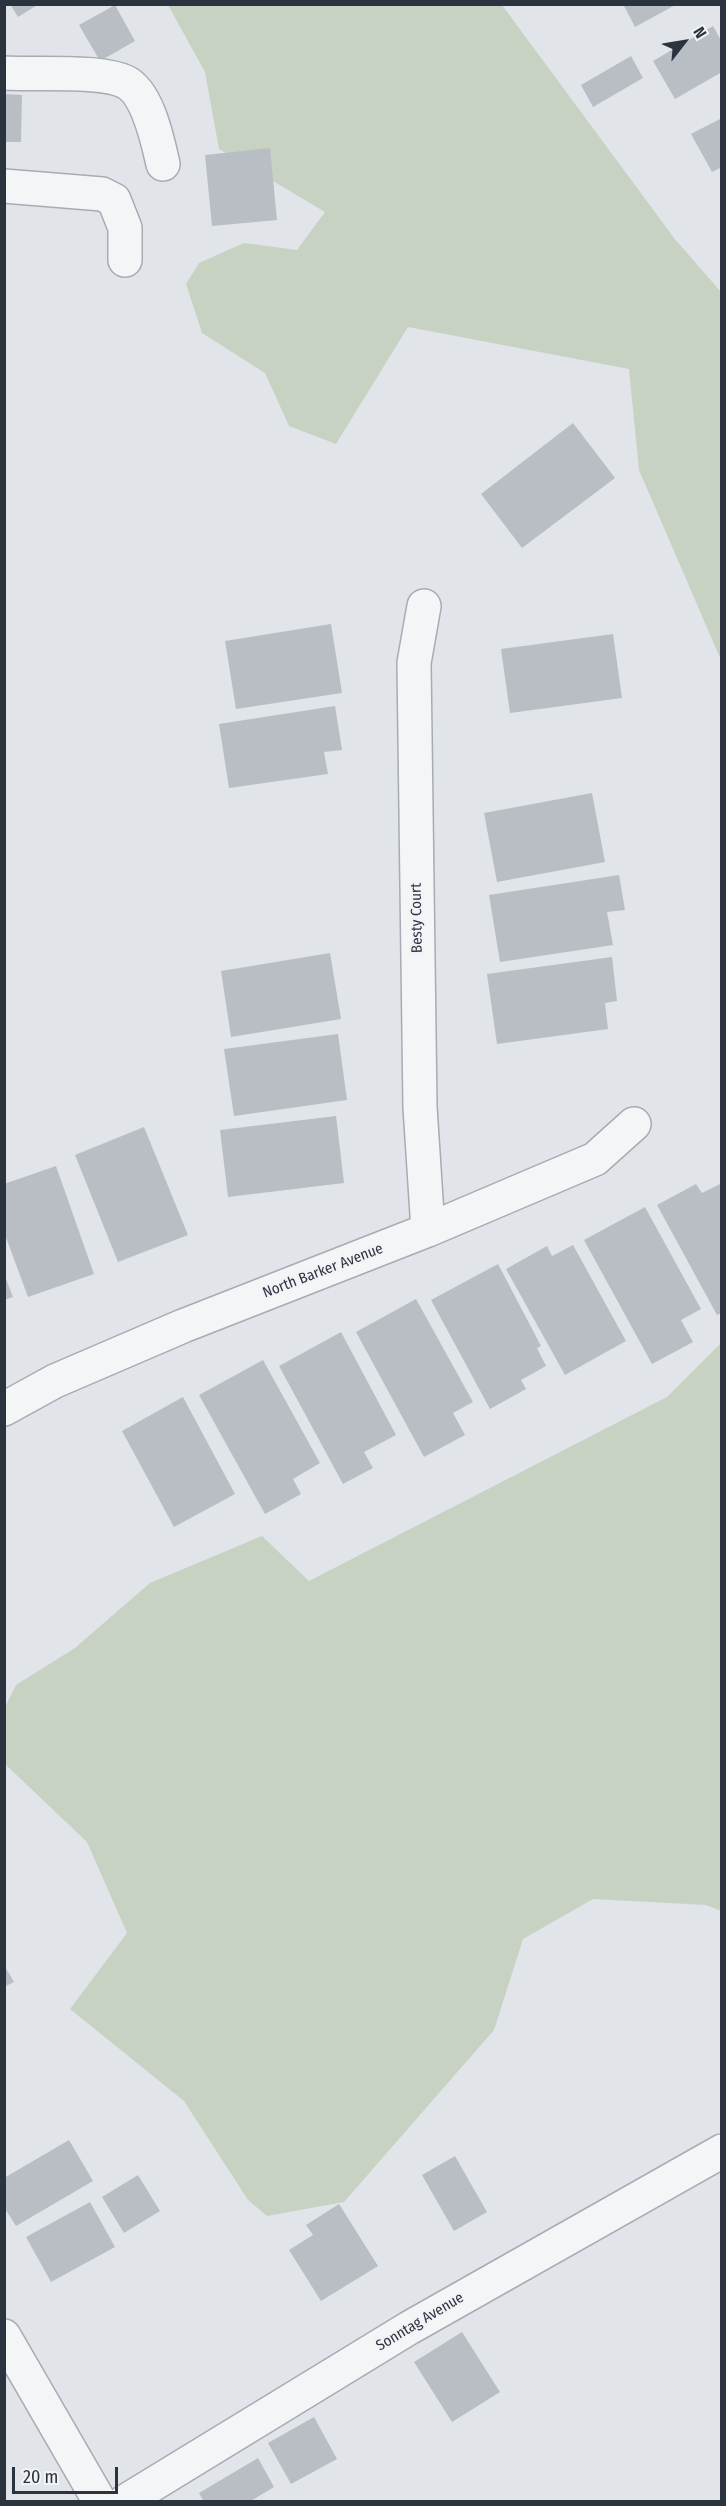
<!DOCTYPE html>
<style>
body{margin:0}
#map{position:relative;width:726px;height:2506px;overflow:hidden;background:#e1e4e9;font-family:"Fira Sans Condensed",sans-serif}
canvas{display:block}
.frame{position:absolute;inset:0;border:6px solid #2b333f;pointer-events:none}
.north{position:absolute;left:654px;top:12px;width:60px;height:60px;-webkit-text-stroke:4px #f1f3f6;paint-order:stroke;rotate:59deg;font-size:16px;font-weight:700;line-height:24px;text-align:center;color:#2b333f}
.north::after{content:'';display:block;margin:auto;width:21px;height:27px;background:#2b333f;clip-path:polygon(50% 0,100% 100%,50% 72%,0 100%)}
.scale{position:absolute;left:12px;top:2467px;width:106px;height:27px;box-sizing:border-box;border:3px solid #2b333f;border-top:0;padding-left:8px;font-size:18px;line-height:21px;white-space:nowrap;color:#2b333f;-webkit-text-stroke:4px #f1f3f6;paint-order:stroke}
</style>
<div id="map">
<canvas width="726" height="2506"></canvas>
<div class="frame"></div>
<div class="north">N</div>
<div class="scale">20 m</div>
</div>
<script>
const ctx = document.querySelector('canvas').getContext('2d');
ctx.lineJoin = 'round';
function paint(path, color) { ctx.fillStyle = color; ctx.fill(path, 'evenodd'); }
function trace(path, color, width, dash) { ctx.strokeStyle = color; ctx.lineWidth = width; ctx.lineCap = dash ? 'butt' : 'round'; ctx.setLineDash(dash || []); ctx.stroke(path); }
function drawText(font, color, halo, rows, align = 'center') {
  ctx.font = font + ' "Fira Sans Condensed",sans-serif'; ctx.lineWidth = 4.5; ctx.setLineDash([]); ctx.textBaseline = 'middle'; ctx.strokeStyle = halo; ctx.fillStyle = color; for (const [text, x, y, turn = 0] of rows) {
    ctx.save(); ctx.translate(x, y); ctx.rotate((+turn || 0) * Math.PI / 180); ctx.textAlign = isNaN(turn) ? turn : align; if (halo) ctx.strokeText(text, 0, 0); ctx.fillText(text, 0, 0); ctx.restore();
  }
}
const green = new Path2D(`
 M168,5H502L674,238L721,292V660L639,470L629,369L408,327L336,444L289,426L265,373L202,333L186,284L199,263L244,243L297,250L325,212L219,149L205,72Z
 M721,1343V1911L706,1905L593,1899L523,1939L494,2030L344,2202L267,2216L248,2200L184,2101L70,2009L127,1933L87,1842L5,1764V1707L16,1685L75,1648L150,1583L262,1536L309,1581L667,1397Z`);
const building = new Path2D(`
 M10,4H39L18,17Z
 M623,4H677L635,27Z
 M115,5L135,41L100,61L79,25Z
 M713,26L722,42V72L675,99L653,61Z
 M631,56L643,78L593,107L581,85Z
 M4,94L22,95L21,142H4Z
 M722,118V167L712,172L691,134Z
 M270,148L277,220L212,226L205,155Z
 M573,423L615,478L522,548L481,494Z
 M331,624L342,693L236,709L225,641Z
 M613,634L622,698L510,713L501,649Z
 M335,706L342,750L324,752L328,774L229,788L219,724Z
 M592,793L605,862L497,882L484,813Z
 M619,875L625,910L607,912L613,945L500,962L489,895Z
 M330,953L341,1019L231,1037L221,971Z
 M612,957L617,1001L605,1003L608,1029L497,1044L487,974Z
 M338,1034L347,1100L234,1116L224,1049Z
 M336,1116L344,1183L228,1197L220,1130Z
 M144,1127L188,1235L118,1262L75,1155Z
 M56,1166L94,1274L28,1297L4,1232V1184Z
 M722,1183V1313L717,1315L657,1205L696,1184L702,1193Z
 M645,1207L701,1309L681,1320L693,1342L652,1364L584,1240Z
 M573,1245L626,1341L565,1375L506,1269L547,1246L552,1256Z
 M498,1264L541,1346L537,1348L546,1366L521,1380L526,1389L490,1409L431,1300Z
 M4,1274L13,1297L4,1300Z
 M416,1299L473,1402L453,1413L465,1435L424,1457L356,1332Z
 M341,1332L396,1435L364,1452L373,1468L343,1484L279,1366Z
 M263,1360L320,1463L293,1479L301,1494L265,1514L199,1395Z
 M183,1397L235,1494L174,1527L122,1431Z
 M4,1965L14,1982L4,1987Z
 M69,2140L93,2181L16,2226L4,2207V2178Z
 M455,2156L487,2212L454,2231L422,2175Z
 M138,2175L160,2211L124,2233L102,2197Z
 M90,2202L115,2247L51,2282L26,2237Z
 M339,2204L378,2266L321,2301L289,2250L313,2235L306,2225Z
 M462,2332L500,2392L452,2422L414,2362Z
 M314,2417L337,2459L291,2484L268,2443Z
 M258,2458L274,2487L249,2502H204L199,2493Z`);
const minor = new Path2D(`
 M4,73C33,75 107,69 129,84C149,98 158,142 163,164
 M4,186L102,194L114,200L125,228V260
 M424,606L414,663L420,1107L428,1230
 M4,1409L55,1381L183,1326L428,1230L595,1159L634,1124
 M4,2336L100,2502
 M124,2502L409,2328L722,2151`);
const streetNames = [
 ["Besty Court",417,918,-91],
 ["North Barker Avenue",323,1271,-21],
 ["Sonntag Avenue",420,2322,-31]
];
paint(green, '#c7d2c3');
paint(building, '#b9bec5');
trace(minor, '#a7abb3', 36);
trace(minor, '#f4f5f7', 33);
drawText('15px', '#2b333f', '#f1f3f6', streetNames);
</script>
